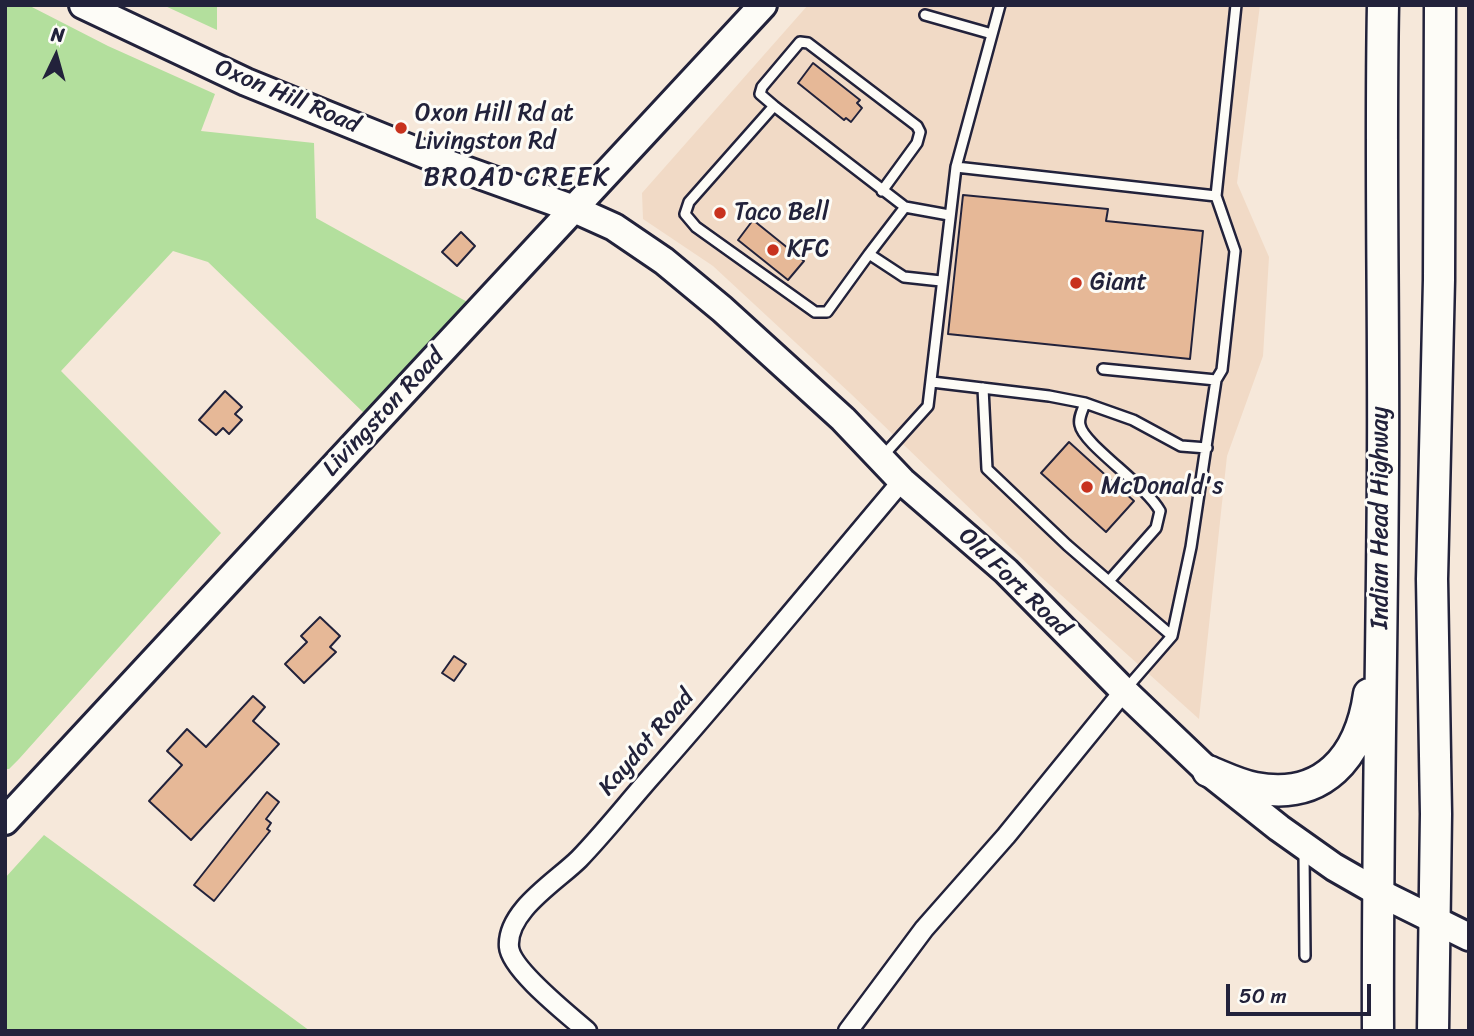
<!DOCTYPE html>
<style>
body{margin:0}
#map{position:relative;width:1474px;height:1036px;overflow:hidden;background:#f6e8da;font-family:Sriracha,sans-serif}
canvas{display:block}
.frame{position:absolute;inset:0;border:7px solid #22223b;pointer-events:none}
.north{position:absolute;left:21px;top:21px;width:70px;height:70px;-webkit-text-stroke:5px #fdfcf7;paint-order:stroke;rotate:5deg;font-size:19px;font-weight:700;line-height:28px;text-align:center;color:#22223b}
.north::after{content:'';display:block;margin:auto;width:24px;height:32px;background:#22223b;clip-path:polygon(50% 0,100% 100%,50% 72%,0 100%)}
.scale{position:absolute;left:1226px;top:984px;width:145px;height:32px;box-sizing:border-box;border:4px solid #22223b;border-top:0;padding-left:9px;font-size:21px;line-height:24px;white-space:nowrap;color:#22223b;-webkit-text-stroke:5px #fdfcf7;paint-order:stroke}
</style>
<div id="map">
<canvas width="1474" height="1036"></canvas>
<div class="frame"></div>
<div class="north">N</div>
<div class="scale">50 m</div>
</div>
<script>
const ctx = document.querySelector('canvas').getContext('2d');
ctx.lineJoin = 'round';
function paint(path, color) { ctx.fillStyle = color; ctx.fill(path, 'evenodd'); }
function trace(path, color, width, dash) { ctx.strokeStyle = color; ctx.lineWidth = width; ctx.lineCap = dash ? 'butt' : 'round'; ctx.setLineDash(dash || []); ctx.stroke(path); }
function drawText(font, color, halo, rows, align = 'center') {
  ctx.font = font + ' Sriracha,sans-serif'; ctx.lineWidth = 6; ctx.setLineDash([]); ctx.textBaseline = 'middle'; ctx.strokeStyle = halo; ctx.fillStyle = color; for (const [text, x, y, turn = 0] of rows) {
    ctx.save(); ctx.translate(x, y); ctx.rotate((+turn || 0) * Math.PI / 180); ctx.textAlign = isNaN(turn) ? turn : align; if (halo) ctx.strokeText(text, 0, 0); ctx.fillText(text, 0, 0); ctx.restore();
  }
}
const built = new Path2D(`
 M808,5H1260L1237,183L1269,257L1263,356L1227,456L1199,719L1041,577L851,394L713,266L643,219L642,193Z`);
const green = new Path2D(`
 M5,5H28L108,46L215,94L201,131L314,143L316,218L471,304L366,415L208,262L173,251L61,371L221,533L19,759L9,769H5Z
 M163,5H217V30Z
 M44,835L310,1031H5V878Z`);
const building = new Path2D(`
 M813,63L860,100L857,103L862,108L851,122L846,118L844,120L798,83Z
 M963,195L1108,209L1106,221L1203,231L1190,359L948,334Z
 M753,220L804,261L788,280L738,240Z
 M461,232L475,246L457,266L442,252Z
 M225,391L242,407L235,414L242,420L229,434L223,428L216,435L199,420Z
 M1069,442L1134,501L1106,532L1041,473Z
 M320,617L340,636L330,647L336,652L304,683L285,664L307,642L301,636Z
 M454,656L466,664L454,681L442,673Z
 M253,696L265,707L253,721L279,744L191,840L149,801L182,765L167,751L187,729L206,747Z
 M267,792L279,802L266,819L271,823L267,829L270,831L214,901L194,885Z`);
const service = new Path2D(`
 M925,15L992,34
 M774,106L905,207L949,215
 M956,167L1216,196
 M882,191L917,143L920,132L917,126L808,43L800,42L762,87L760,94L774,106L689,202L685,214L696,227L815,312H827L869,254L904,277L941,281
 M869,254L905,207
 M1103,369L1216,380
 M932,382L1049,396L1085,403L1133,420L1181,446L1207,448
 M983,388L987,469L1067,545L1172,636
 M1085,403C1083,410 1078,418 1080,425C1083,444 1146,485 1160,511L1156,528L1109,581
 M882,457L928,406L956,167L1000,5
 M1125,690L1172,636L1191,547L1216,380L1222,370L1235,251L1216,196L1236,5
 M1304,853L1305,956`);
const minor = new Path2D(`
 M587,1031C569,1015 511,970 509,947C506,911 557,881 579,859C606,831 630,800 656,771C740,676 820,578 902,481
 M848,1031L924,929L1006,836L1124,691`);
const secondary = new Path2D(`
 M83,5L246,82L446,163L574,209L614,227L664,261L722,309L843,419L902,481L1006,571L1124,691L1211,774L1279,828L1334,867L1376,891L1469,937
 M5,821L763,5`);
const trunk = new Path2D(`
 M1208,771C1223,777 1239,785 1255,788C1323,801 1360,757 1369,694
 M1378,1031C1377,842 1382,654 1383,465C1384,312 1380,159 1383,5
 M1433,1031L1436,814L1432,579L1439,280L1440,5`);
const markers = [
 [401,128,7,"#c8321e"],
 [720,213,7,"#c8321e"],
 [773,250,7,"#c8321e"],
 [1076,283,7,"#c8321e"],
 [1087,487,7,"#c8321e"]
];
const streetNames = [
 ["Oxon Hill Road",287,97,23],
 ["Livingston Road",384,413,-47],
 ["Indian Head Highway",1381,518,-90],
 ["Old Fort Road",1014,583,44],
 ["Kaydot Road",647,743,-49]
];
const poiNames = [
 ["Oxon Hill Rd at",415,114],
 ["Livingston Rd",415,142],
 ["Taco Bell",734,213],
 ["KFC",787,250],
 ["Giant",1090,283],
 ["McDonald's",1101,487]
];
const neighbourhoodNames = [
 ["BROAD CREEK",517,178]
];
paint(built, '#f1dac6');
paint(green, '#b3df9d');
paint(building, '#e6b897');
trace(building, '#22223b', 2);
trace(service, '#22223b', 14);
trace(minor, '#22223b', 23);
trace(secondary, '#22223b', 32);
trace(trunk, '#22223b', 35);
trace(service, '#fdfcf7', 9);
trace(minor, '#fdfcf7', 18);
trace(secondary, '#fdfcf7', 26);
trace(trunk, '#fdfcf7', 30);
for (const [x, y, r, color] of markers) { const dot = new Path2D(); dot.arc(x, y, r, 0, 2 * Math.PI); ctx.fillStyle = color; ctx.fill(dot); trace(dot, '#fdfcf7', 2.5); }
drawText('24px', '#22223b', '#fdfcf7', streetNames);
drawText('24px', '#22223b', '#fdfcf7', poiNames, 'left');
ctx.letterSpacing = '2px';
drawText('26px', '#22223b', '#fdfcf7', neighbourhoodNames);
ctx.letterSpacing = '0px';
</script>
